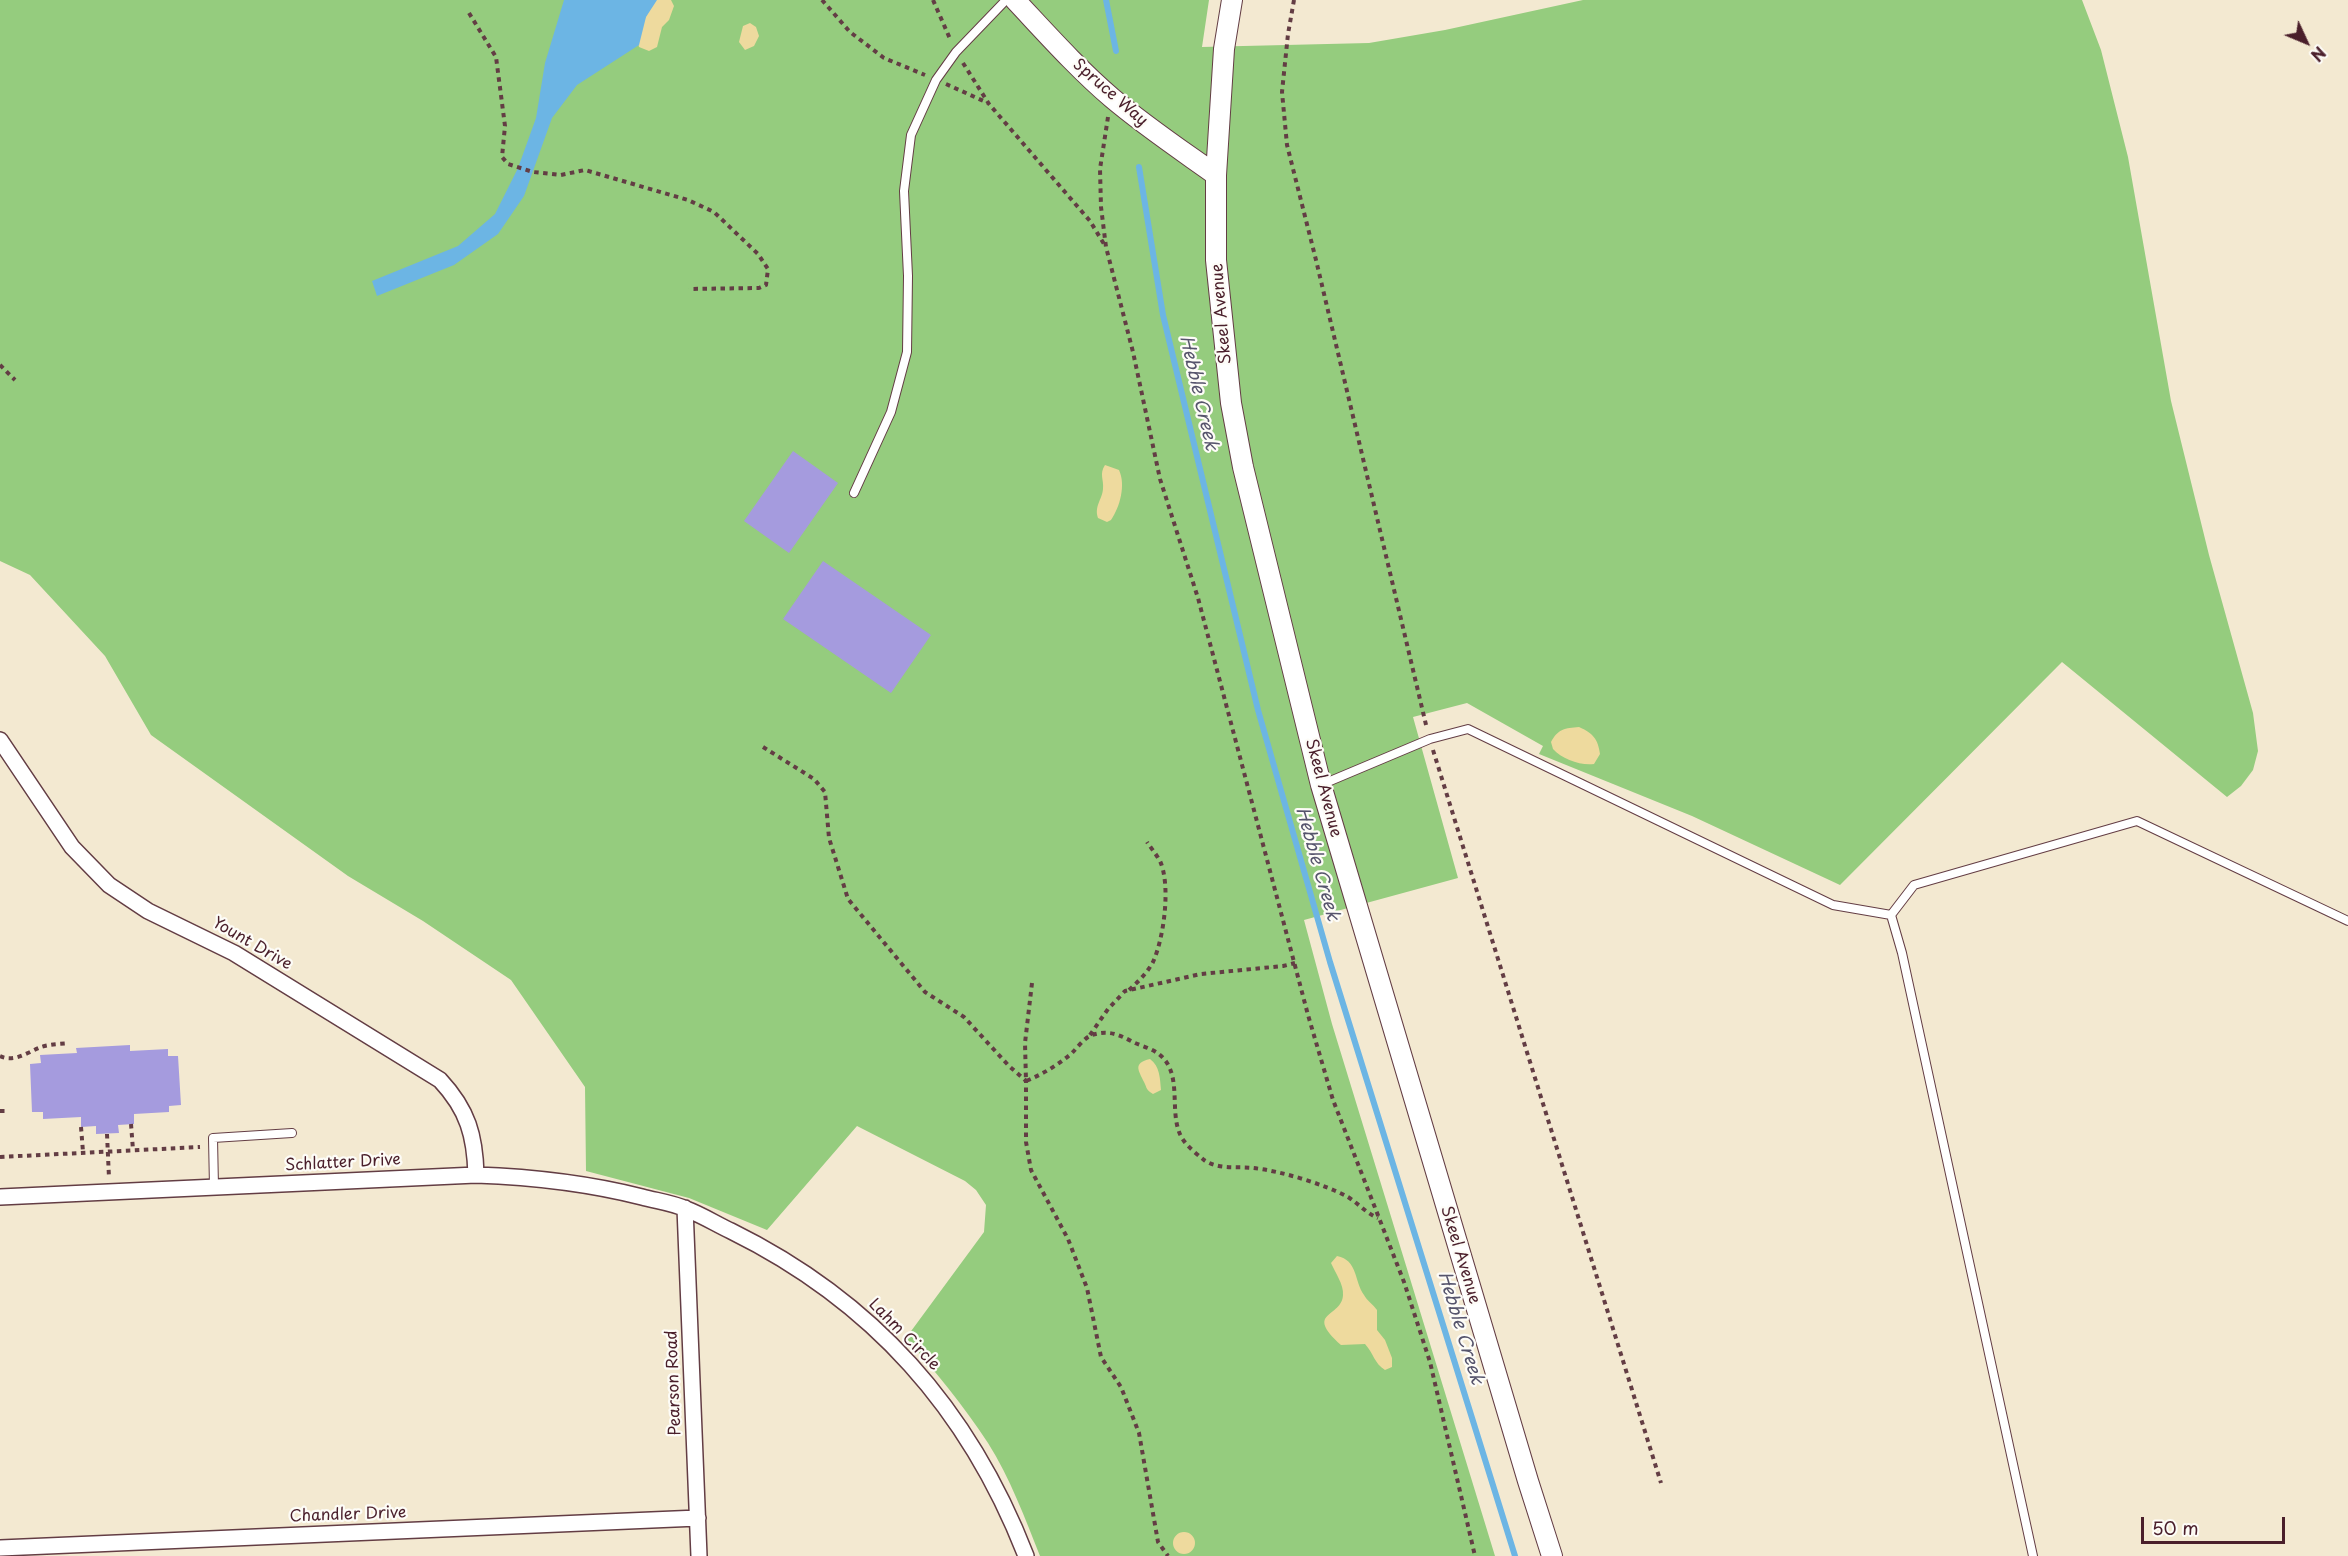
<!DOCTYPE html>
<style>
body{margin:0}
#map{position:relative;width:2348px;height:1556px;overflow:hidden;background:#f3e9d1;font-family:"Playpen Sans",sans-serif}
canvas{display:block}
.north{position:absolute;left:2276px;top:12px;width:60px;height:60px;-webkit-text-stroke:4px #fdfcf7;paint-order:stroke;rotate:134deg;font-size:16px;font-weight:700;line-height:24px;text-align:center;color:#4a1f2b}
.north::after{content:'';display:block;margin:auto;width:21px;height:27px;background:#4a1f2b;clip-path:polygon(50% 0,100% 100%,50% 72%,0 100%)}
.scale{position:absolute;left:2141px;top:1517px;width:144px;height:27px;box-sizing:border-box;border:3px solid #4a1f2b;border-top:0;padding-left:8px;font-size:18px;line-height:21px;white-space:nowrap;color:#4a1f2b;-webkit-text-stroke:4px #fdfcf7;paint-order:stroke}
</style>
<div id="map">
<canvas width="2348" height="1556"></canvas>
<div class="north">N</div>
<div class="scale">50 m</div>
</div>
<script>
const ctx = document.querySelector('canvas').getContext('2d');
ctx.lineJoin = 'round';
function paint(path, color) { ctx.fillStyle = color; ctx.fill(path, 'evenodd'); }
function trace(path, color, width, dash) { ctx.strokeStyle = color; ctx.lineWidth = width; ctx.lineCap = dash ? 'butt' : 'round'; ctx.setLineDash(dash || []); ctx.stroke(path); }
function drawText(font, color, halo, rows, align = 'center') {
  ctx.font = font + ' "Playpen Sans",sans-serif'; ctx.lineWidth = 4.5; ctx.setLineDash([]); ctx.textBaseline = 'middle'; ctx.strokeStyle = halo; ctx.fillStyle = color; for (const [text, x, y, turn = 0] of rows) {
    ctx.save(); ctx.translate(x, y); ctx.rotate((+turn || 0) * Math.PI / 180); ctx.textAlign = isNaN(turn) ? turn : align; if (halo) ctx.strokeText(text, 0, 0); ctx.fillText(text, 0, 0); ctx.restore();
  }
}
const green = new Path2D(`
 M0,0H1209L1202,47L1369,43L1445,30L1583,0H2082L2101,50L2128,157L2171,401L2209,555L2253,713L2258,751L2253,770L2241,786L2227,797L2062,662L1840,885L1692,816L1539,754L1543,746L1467,703L1413,717L1458,878L1304,920L1332,1024L1495,1556H1040C1025,1518 1010,1478 988,1443C964,1406 935,1371 906,1338L984,1232L986,1205L976,1190L965,1181L857,1126L767,1230L689,1198L586,1171L585,1087L511,980L423,921L348,876L151,735L105,656L30,575L0,561Z`);
const sand = new Path2D(`
 M655,0H671L674,6L669,20L662,27L657,47L649,51L639,47C636,34 648,11 655,0Z
 M750,23L756,27L759,36L754,46L745,50L739,42L743,26Z
 M1105,465L1119,470C1126,485 1120,507 1111,520L1107,522L1098,518C1094,506 1102,500 1103,489C1104,479 1099,474 1105,465Z
 M1579,727C1593,733 1598,739 1600,754L1594,764C1581,766 1562,759 1553,749L1551,742C1558,729 1565,728 1579,727Z
 M1150,1059C1160,1066 1160,1079 1161,1090L1153,1094C1146,1090 1147,1088 1144,1082C1139,1071 1132,1063 1150,1059Z
 M1337,1256C1358,1260 1354,1281 1364,1295C1367,1301 1373,1304 1377,1310V1330L1385,1340L1392,1358V1367L1385,1370C1374,1363 1374,1354 1365,1344L1341,1345C1303,1311 1342,1318 1343,1295C1344,1285 1335,1272 1331,1263Z
 M1173 1543a11 11 0 1 1 22 0a11 11 0 1 1-22 0Z`);
const water = new Path2D(`
 M564,0H657L646,17L639,45L577,85L552,118L524,196L498,234L454,265L377,296L372,281L458,246L495,214L518,168L536,118L545,63Z`);
const stream = new Path2D(`
 M1106,0L1116,51
 M1139,167L1163,315L1258,710L1330,962L1515,1556`);
const building = new Path2D(`
 M793,451L838,483L789,553L744,521Z
 M823,561L931,635L891,693L783,619Z
 M130,1045V1051L168,1049V1056H178L181,1105L169,1106V1112L134,1114V1124L118,1125L119,1133L96,1134V1126L81,1127V1117L43,1119V1112H32L30,1064L41,1063L40,1055L77,1053L76,1048Z`);
const path = new Path2D(`
 M822,0L850,32L884,58L925,75
 M933,0L951,41
 M1294,0L1288,34L1282,92L1287,145L1316,260L1427,729
 M469,13L496,57L505,126L502,157L508,164L533,172L561,175L585,170L688,200L714,212L758,254L768,269L766,285L759,288L689,289
 M963,63L989,104L1090,221L1104,244
 M946,84L988,103
 M1108,117L1100,169L1101,207L1106,247L1133,352L1160,479L1198,598L1308,1015L1333,1100L1404,1282L1430,1362L1475,1556
 M0,365L15,380
 M763,747L814,779L825,792L829,838L848,899L925,992L964,1017L1009,1066L1026,1081V1142L1031,1170L1068,1239L1087,1288L1101,1357L1121,1387L1139,1433L1158,1542L1168,1556
 M1433,750L1661,1483
 M1032,983L1025,1043L1026,1081C1043,1074 1058,1065 1072,1053C1078,1047 1085,1037 1092,1035C1107,1030 1118,1034 1131,1041C1140,1046 1152,1048 1160,1055C1185,1076 1166,1117 1184,1141C1189,1148 1198,1155 1204,1160C1219,1170 1236,1166 1253,1168C1281,1171 1324,1184 1348,1197C1359,1204 1366,1213 1378,1218
 M1129,990C1138,982 1147,973 1153,962C1164,938 1171,885 1160,861C1156,854 1151,848 1147,842
 M1090,1035L1108,1009L1125,991L1201,974L1283,966L1295,963
 M0,1056C14,1063 28,1052 41,1047C50,1044 60,1044 69,1043
 M0,1111H7
 M131,1124L133,1150
 M81,1127L83,1152
 M107,1134L109,1178
 M0,1157L200,1147`);
const service = new Path2D(`
 M854,493L891,412L907,352L908,276L904,191L911,135L936,80L956,52L1006,0
 M1323,784L1430,739L1468,729L1833,905L1891,915
 M214,1187L213,1138L292,1133
 M2033,1556L1902,953L1891,915L1914,885L2137,821L2348,921`);
const minor = new Path2D(`
 M0,740L72,847L109,885L148,911L234,953L440,1080C468,1110 475,1136 476,1175
 M0,1197L476,1175C533,1177 587,1183 642,1197C657,1201 673,1203 686,1209C702,1215 716,1224 731,1231C873,1301 969,1409 1026,1556
 M685,1208L699,1556
 M0,1548L698,1518`);
const tertiary = new Path2D(`
 M1015,0C1046,33 1077,68 1112,98C1145,126 1181,150 1216,175
 M1232,0L1224,49L1216,175V260L1231,403L1243,467L1321,785L1528,1481L1552,1556`);
const streetNames = [
 ["Spruce Way",1110,93,41],
 ["Skeel Avenue",1222,314,-95],
 ["Skeel Avenue",1323,788,75],
 ["Yount Drive",252,944,30],
 ["Schlatter Drive",343,1163,-3],
 ["Skeel Avenue",1460,1255,73],
 ["Lahm Circle",904,1335,45],
 ["Pearson Road",674,1383,-92],
 ["Chandler Drive",348,1515,-2]
];
const waterNames = [
 ["Hebble Creek",1198,393,77],
 ["Hebble Creek",1317,864,74],
 ["Hebble Creek",1460,1328,73]
];
paint(green, '#95cc7e');
paint(sand, '#eeda9e');
paint(water, '#6cb5e4');
trace(stream, '#6cb5e4', 6);
paint(building, '#a59bde');
trace(service, '#633d44', 10);
trace(minor, '#633d44', 18);
trace(tertiary, '#633d44', 22);
trace(path, '#633d44', 4, [4.5, 4.5]);
trace(service, '#fff', 8);
trace(minor, '#fff', 15);
trace(tertiary, '#fff', 20);
drawText('16px', '#4a1f2b', '#fdfcf7', streetNames);
drawText('italic 18px', '#56546c', '#fdfcf7', waterNames);
</script>
